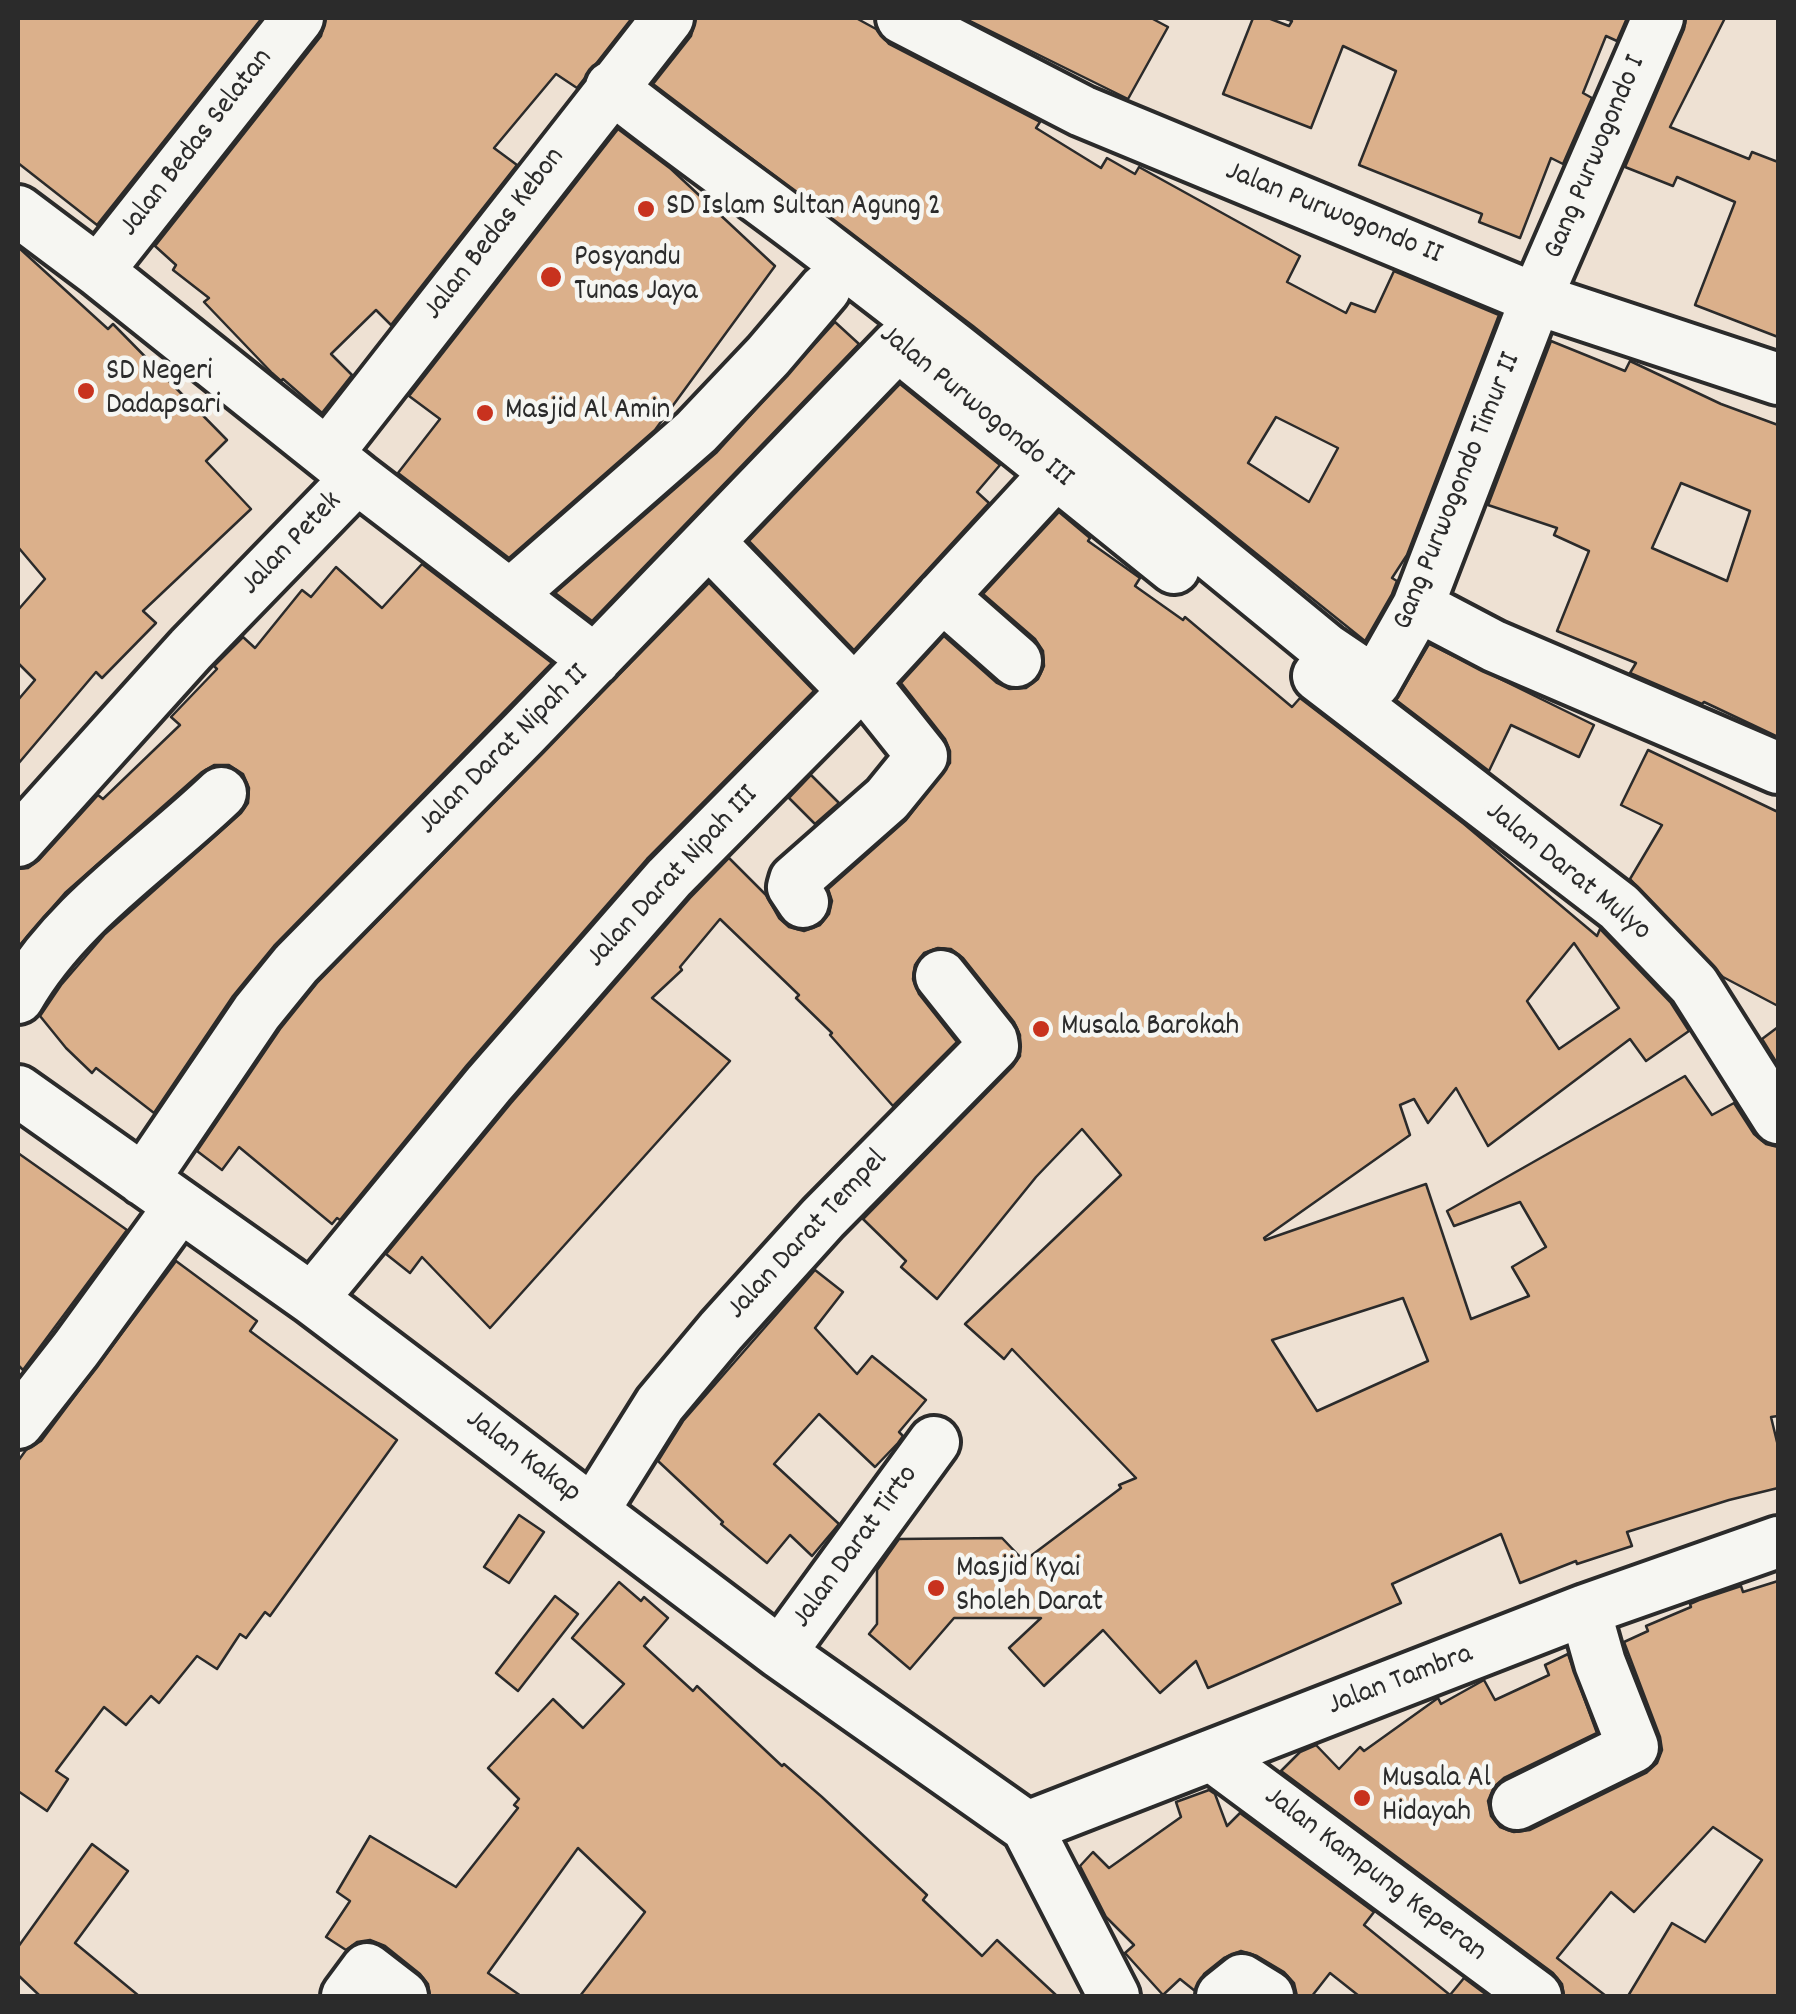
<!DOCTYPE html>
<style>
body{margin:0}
#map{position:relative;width:1796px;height:2014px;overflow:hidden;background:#eee1d3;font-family:Dekko,sans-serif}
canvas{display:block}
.frame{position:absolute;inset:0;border:20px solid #2b2b2b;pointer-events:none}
</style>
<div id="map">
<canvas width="1796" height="2014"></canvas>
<div class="frame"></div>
</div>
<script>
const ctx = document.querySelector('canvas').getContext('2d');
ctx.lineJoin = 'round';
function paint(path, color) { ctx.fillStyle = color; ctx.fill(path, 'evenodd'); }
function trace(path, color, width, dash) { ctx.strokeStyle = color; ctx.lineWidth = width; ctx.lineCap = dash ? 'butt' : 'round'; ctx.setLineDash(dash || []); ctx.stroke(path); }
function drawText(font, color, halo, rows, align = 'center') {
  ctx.font = font + ' Dekko,sans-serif'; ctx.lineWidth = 9; ctx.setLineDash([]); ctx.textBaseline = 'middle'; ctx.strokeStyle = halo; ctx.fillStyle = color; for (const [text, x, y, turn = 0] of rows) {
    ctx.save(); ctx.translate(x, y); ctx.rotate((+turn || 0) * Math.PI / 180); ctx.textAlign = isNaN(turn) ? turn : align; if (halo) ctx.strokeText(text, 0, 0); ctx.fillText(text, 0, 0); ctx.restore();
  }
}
const building = new Path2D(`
 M18,18H262L97,225L18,163Z
 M326,18H632L577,88L556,74L494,148L517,165L391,325L376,310L331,354L352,375L322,413L283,379L281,381L272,373L204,302L209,298L173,270L176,265L155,246L321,36Z
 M696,18H856L876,29L889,44L1040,122L1036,128L1101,168L1107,158L1135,174L1139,167L1300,256L1287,282L1346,313L1351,303L1375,312L1394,271L1499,315L1407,555L1392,578L1397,581L1392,594L1365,641L973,326L653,84L691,36ZM1276,417L1338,448L1309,502L1248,463Z
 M964,18H1151L1168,27L1128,99Z
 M1253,18H1268L1289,26L1292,21L1283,18H1627L1617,41L1606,36L1583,93L1592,98L1563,164L1551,158L1520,238L1479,222L1482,214L1359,165L1396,71L1343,46L1311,128L1223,94Z
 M1686,18H1725L1670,127L1749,159L1752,152L1778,162V337L1695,305L1735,202L1677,177L1673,186L1625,167L1684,29Z
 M618,129L671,169L775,266L655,430L509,558L398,473L440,419L409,396Z
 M18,247L108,329L113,324L227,440L206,461L251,509L143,611L156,623L102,678L96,672L18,764V700L35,680L18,663V610L45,579L18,547Z
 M835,322L859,344L592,621L555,593L717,452Z
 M1551,341L1625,371L1630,361L1721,404L1778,425V737L1704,702L1702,704L1630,673L1636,663L1557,631L1589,551L1554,535L1557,528L1488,505ZM1681,483L1750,511L1727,581L1652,548Z
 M900,384L1000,465L977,492L989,503L854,650L749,541Z
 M1059,512L1090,538L1088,541L1140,578L1135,586L1183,620L1185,617L1292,707L1300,698L1464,824L1597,936L1600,929L1671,1003L1689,1031L1646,1061L1630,1039L1488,1146L1456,1088L1428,1123L1414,1099L1400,1105L1410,1135L1264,1238L1265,1240L1426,1184L1471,1319L1529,1296L1512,1267L1546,1247L1520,1202L1454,1226L1447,1211L1685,1076L1712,1115L1734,1103L1754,1134L1766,1144L1778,1147V1416L1771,1417L1778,1446V1488L1729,1500L1627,1532L1632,1546L1577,1564L1576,1561L1520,1583L1501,1534L1392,1584L1401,1603L1208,1688L1196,1661L1160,1693L1103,1630L1044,1686L1009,1648L1041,1618H954L910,1669L869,1634L877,1624V1570L899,1539L1002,1538L1024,1561L1121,1488L1119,1485L1136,1478L1012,1349L1004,1359L965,1324L1121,1175L1082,1129L1036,1177L937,1299L901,1267L906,1261L863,1219L1013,1066L1020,1056V1035L1014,1022L963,958L951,949L938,948L924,953L915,965L913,979L919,994L957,1042L893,1106L830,1035L832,1033L796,998L799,995L720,919L680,967L682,970L652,998L730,1061L490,1328L422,1257L410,1273L386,1254L511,1103L690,898L729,858L766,895L779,918L789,927L804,931L820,925L829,914L832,901L828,889L906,820L950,763V751L945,739L901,683L944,636L997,683L1009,689L1026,688L1038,679L1044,666L1043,651L1035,639L983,594ZM1574,943L1619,1008L1559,1049L1527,1001ZM1403,1298L1428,1361L1317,1411L1272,1340Z
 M422,564L552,663L274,946L233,996L154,1113L96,1068L92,1073L66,1048L40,1016L61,985L105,934L241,813L248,803L249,788L243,774L229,765H214L202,772L65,893L18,947V869L28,868L39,860L98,795L103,799L180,725L171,717L217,669L214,666L243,637L255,648L302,590L311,597L336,567L382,608Z
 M709,583L814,691L647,859L467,1065L340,1220L337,1218L332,1224L239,1147L222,1170L197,1151L280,1029L317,983Z
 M1429,644L1594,725L1579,757L1511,725L1489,771L1396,700Z
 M1648,750L1778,812V1006L1723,977L1630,879L1662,825L1621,805Z
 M811,775L839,803L815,824L789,798Z
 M1778,1027V1065L1762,1039Z
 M18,1153L127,1230L23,1370L18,1365Z
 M176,1261L257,1321L250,1331L397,1440L270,1616L265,1612L246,1638L240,1634L217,1669L197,1656L159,1703L151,1696L126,1725L104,1707L56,1771L68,1779L47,1811L18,1791V1461L26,1450L41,1441Z
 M815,1270L843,1292L815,1328L857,1374L872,1356L926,1400L899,1432L903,1436L898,1443L875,1467L819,1414L774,1464L839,1524L812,1556L790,1535L767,1563L721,1524L723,1522L658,1461L683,1421Z
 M519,1515L544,1532L509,1583L484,1567Z
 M1778,1581V1996H1628L1672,1923L1705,1942L1762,1860L1713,1827L1634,1912L1611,1892L1557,1958L1606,1996H1564L1562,1984L1553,1973L1281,1771L1300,1752L1316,1745L1339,1769L1360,1747L1364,1751L1438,1698L1441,1704L1484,1680L1495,1700L1549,1675L1545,1665L1568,1654L1597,1733L1504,1778L1494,1787L1488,1801L1491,1816L1500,1827L1514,1832L1530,1830L1646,1773L1657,1763L1662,1750L1660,1737L1624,1642L1648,1631L1646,1626L1691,1607L1690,1604L1699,1600L1741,1586L1743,1592Z
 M619,1582L641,1601L644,1597L668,1618L644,1646L693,1691L697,1686L782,1766L784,1764L822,1797L927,1895L923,1900L982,1956L997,1940L1057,1996H580L645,1912L578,1848L488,1973L521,1996H430L428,1984L420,1974L385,1946L370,1940L357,1942L346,1950L326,1937L350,1901L337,1892L370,1836L456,1887L518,1808L514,1805L519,1799L488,1768L553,1699L583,1728L624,1684L572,1638Z
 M555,1596L578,1614L518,1691L496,1673Z
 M1209,1790L1215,1794L1227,1826L1240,1813L1374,1912L1364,1925L1450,1995L1464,1978L1488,1996H1359L1330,1973L1312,1996H1297L1294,1983L1284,1972L1257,1956L1241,1951L1224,1958L1204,1974L1195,1991L1180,1979L1163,1995L1125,1953L1134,1945L1106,1917L1080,1866L1093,1852L1109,1868L1181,1817L1176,1802Z
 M92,1844L128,1871L75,1943L139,1996H40L18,1975V1947Z`);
const minor = new Path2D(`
 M902,18L1082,111L1536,299L1778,379
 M611,87C682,144 757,195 829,251C998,380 1162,514 1326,649L1375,682L1418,606L1536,299L1658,18
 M18,211L98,271L357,478L191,649L18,841
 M98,271L298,18
 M917,361L1174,568
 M327,454L668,18
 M357,478L595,660
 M709,542L854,691
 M510,595L696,432L768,356L825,289
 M942,596L1016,661
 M1418,606L1494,646L1778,768
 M1318,676L1619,907L1694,985L1778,1118
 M803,902L793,887L795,880L887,799L922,756L863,682
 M18,998C66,914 152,859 221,793
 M18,1091L312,1299L780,1653L1027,1827L1114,1996
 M143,1180L257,1012L296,964L524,733L898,345
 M312,1299L489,1084L669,878L863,682L1055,474
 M18,1423L76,1349L180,1206
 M593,1511L660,1404L721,1331L823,1218L993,1046L992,1040L941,976
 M780,1653L934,1442
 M1212,1756L1536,1996
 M1517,1804L1633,1747L1600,1663L1585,1610
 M1027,1827L1585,1610L1778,1542
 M347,1996L367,1969L402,1996
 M1222,1996L1242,1980L1268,1996`);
const markers = [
 [646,209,10,"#c8321e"],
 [551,277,12,"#c8321e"],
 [86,391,10,"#c8321e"],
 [485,413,10,"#c8321e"],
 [1041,1029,10,"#c8321e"],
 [936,1588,10,"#c8321e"],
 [1362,1798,10,"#c8321e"]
];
const streetNames = [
 ["Jalan Bedas Selatan",198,144,-52],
 ["Gang Purwogondo I",1597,158,-67],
 ["Jalan Purwogondo II",1333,215,22],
 ["Jalan Bedas Kebon",496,235,-52],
 ["Jalan Purwogondo III",975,408,39],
 ["Gang Purwogondo Timur II",1459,492,-68],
 ["Jalan Petek",293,545,-46],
 ["Jalan Darat Nipah II",505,751,-45],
 ["Jalan Darat Mulyo",1567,873,39],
 ["Jalan Darat Nipah III",674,878,-47],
 ["Jalan Darat Tempel",809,1236,-47],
 ["Jalan Kakap",522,1458,37],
 ["Jalan Darat Tirto",857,1548,-54],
 ["Jalan Tambra",1401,1682,-21],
 ["Jalan Kampung Keperan",1374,1876,37]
];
const poiNames = [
 ["SD Islam Sultan Agung 2",666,209],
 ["Posyandu",574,260],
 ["Tunas Jaya",574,294],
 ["SD Negeri",106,374],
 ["Dadapsari",106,408],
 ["Masjid Al Amin",505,413],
 ["Musala Barokah",1061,1029],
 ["Masjid Kyai",956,1571],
 ["Sholeh Darat",956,1605],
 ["Musala Al",1382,1781],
 ["Hidayah",1382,1815]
];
paint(building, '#dbb08b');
trace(building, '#2b2b2b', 2.5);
trace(minor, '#2b2b2b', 58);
trace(minor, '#f6f6f2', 50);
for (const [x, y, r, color] of markers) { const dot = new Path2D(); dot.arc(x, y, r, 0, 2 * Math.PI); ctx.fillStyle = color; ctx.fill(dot); trace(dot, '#f6f6f2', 4); }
drawText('30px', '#2b2b2b', '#f6f6f2', streetNames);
drawText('30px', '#2b2b2b', '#f6f6f2', poiNames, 'left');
</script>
